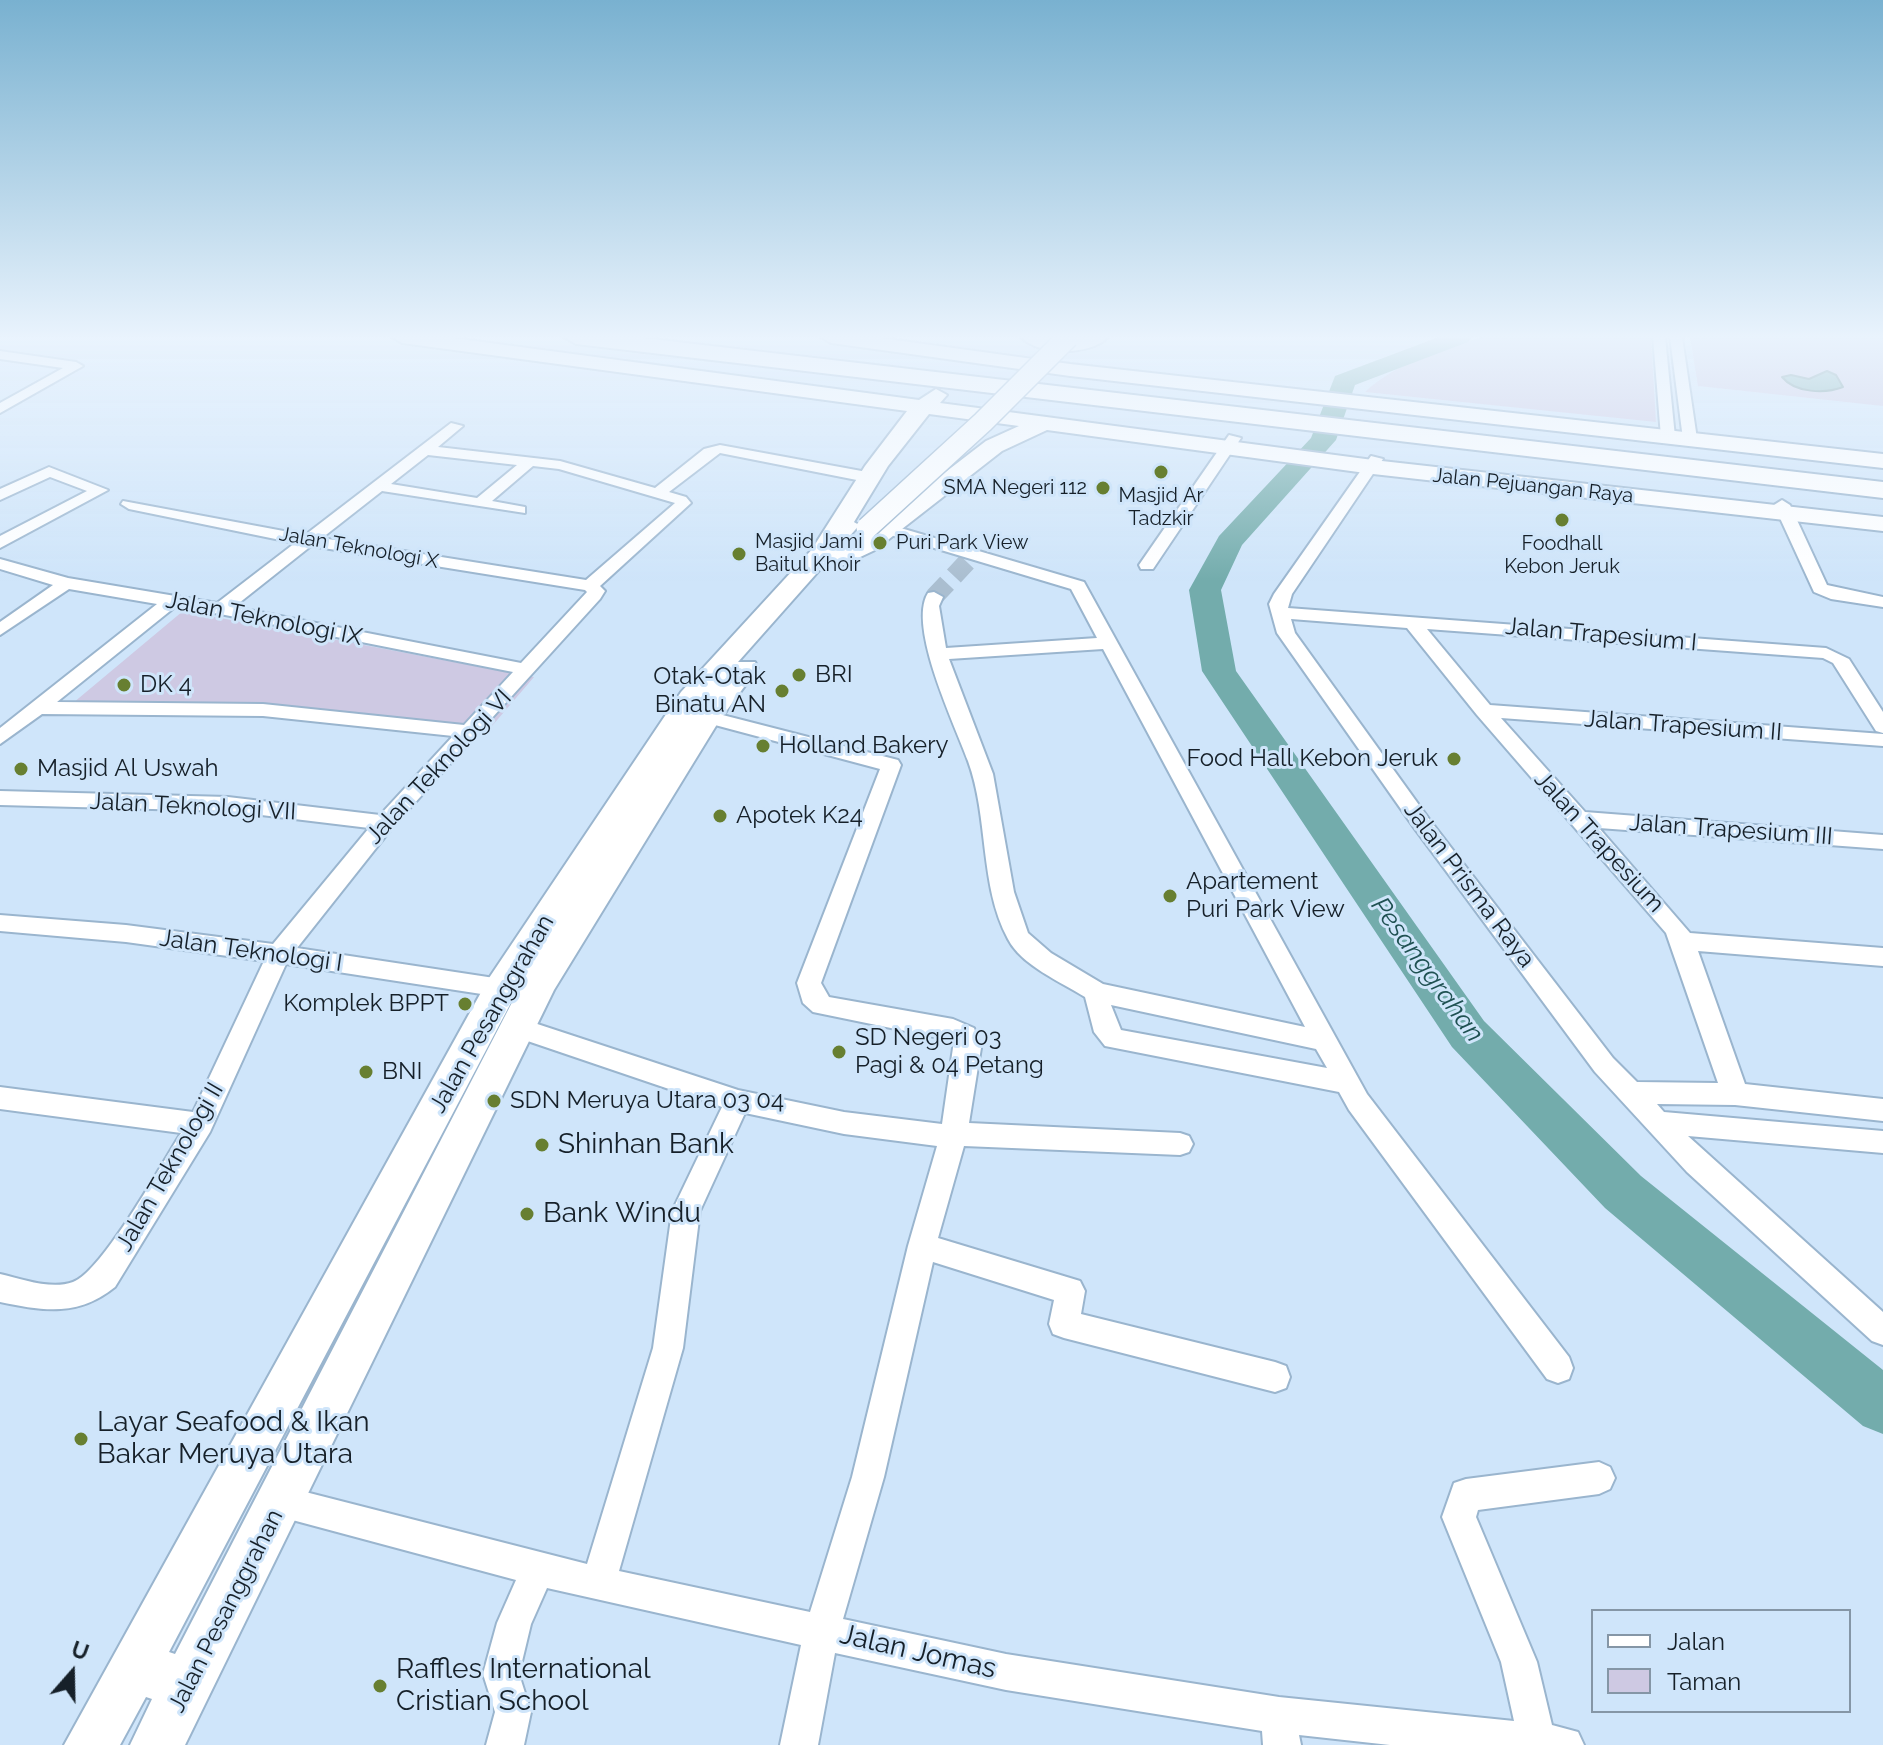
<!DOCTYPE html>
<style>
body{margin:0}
#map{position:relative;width:1883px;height:1745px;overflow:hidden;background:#cfe5fa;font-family:Raleway,sans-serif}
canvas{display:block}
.legend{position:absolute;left:1591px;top:1609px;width:260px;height:104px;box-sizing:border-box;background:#cfe5fa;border:2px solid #8596a6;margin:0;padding:10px 14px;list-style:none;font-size:24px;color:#162029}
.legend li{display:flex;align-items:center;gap:16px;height:40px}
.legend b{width:40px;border:2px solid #8596a6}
.north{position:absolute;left:32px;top:1633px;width:80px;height:80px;-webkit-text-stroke:6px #cfe5fa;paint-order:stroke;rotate:20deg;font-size:22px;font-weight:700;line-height:32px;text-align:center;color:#162029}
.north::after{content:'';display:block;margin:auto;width:28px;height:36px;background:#162029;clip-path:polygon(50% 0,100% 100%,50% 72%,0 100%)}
</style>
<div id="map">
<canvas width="1883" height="1745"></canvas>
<ul class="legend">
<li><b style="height:10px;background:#fff"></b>Jalan</li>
<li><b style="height:22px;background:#cec9e3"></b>Taman</li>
</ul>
<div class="north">U</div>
</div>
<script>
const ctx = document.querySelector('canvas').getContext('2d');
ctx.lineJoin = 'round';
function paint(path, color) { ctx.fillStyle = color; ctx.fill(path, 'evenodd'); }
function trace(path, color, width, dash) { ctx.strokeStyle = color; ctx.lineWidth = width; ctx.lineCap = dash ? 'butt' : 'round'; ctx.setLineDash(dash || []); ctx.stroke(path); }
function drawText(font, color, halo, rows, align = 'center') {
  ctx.font = font + ' Raleway,sans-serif'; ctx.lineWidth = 6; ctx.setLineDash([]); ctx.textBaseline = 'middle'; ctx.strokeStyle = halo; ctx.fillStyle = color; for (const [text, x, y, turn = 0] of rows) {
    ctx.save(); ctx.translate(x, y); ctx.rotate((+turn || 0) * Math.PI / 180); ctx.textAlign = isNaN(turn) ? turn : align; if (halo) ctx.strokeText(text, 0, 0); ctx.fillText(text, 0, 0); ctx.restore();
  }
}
const green = new Path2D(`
 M1483,337H1651L1656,422L1365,392C1397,362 1442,350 1483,337Z
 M1690,337H1883V406L1698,386Z
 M183,611L534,677L486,733L278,709L73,703Z`);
const water = new Path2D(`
 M1827,371L1836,375L1843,387C1825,394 1795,393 1782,377L1791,375L1809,379Z`);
const river = new Path2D(`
 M1439,337H1472L1468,342L1355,385L1336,440L1242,545L1221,590L1236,671L1484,1021L1641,1176L1883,1370V1434L1863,1426L1605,1208L1452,1047L1202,671L1189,590L1219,536L1311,438L1335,376Z`);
const streetTunnel = new Path2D(`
 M934,597L967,562`);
const street = new Path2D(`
 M1653,337H1665L1675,437L1668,441L1661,437Z
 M1670,337H1682L1697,439L1690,443L1683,439Z
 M0,351L76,362L83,366L0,413V403L63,368L0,359Z
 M451,423L463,426L438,447L560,461L655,488L704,449L720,445L867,472L875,477L867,482L720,453L669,492L686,497L691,503L600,586L605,591L600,599L392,828L297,948L501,979L509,981L513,988L509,995L501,997L286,964L210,1132L115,1287C78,1317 44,1311 0,1302V1274C22,1279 51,1290 73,1282C102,1272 162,1163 181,1133L0,1109V1087L193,1112L264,961L126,942L0,931V915L126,925L273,944L369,828L228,811L0,805V791L228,797L380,815L453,736L263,716L42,714L0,744V728L157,604L69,589L0,635V622L53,585L0,569V559L68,578L217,603L295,543L129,509L121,504L123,501L305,535ZM428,455L517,465L477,498L391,484ZM533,466L559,469L675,503L586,580L322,538L382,491L525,513V507L492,501ZM311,546L585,590L587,592L521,663L234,607ZM175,607L220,614L513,672L464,725L263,704L57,702Z
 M1229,435L1241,438L1153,569H1141L1139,565Z
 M1371,456L1383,459L1292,594L1288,608L1826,648L1849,659L1883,712V733L1876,731L1833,663L1823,658L1427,629L1490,705L1883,734V746L1501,718L1585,812L1883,835V849L1599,828L1690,933L1883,948V966L1698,951L1745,1084L1883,1099V1121L1735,1105L1657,1104L1664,1112L1883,1131V1153L1688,1136L1883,1312V1345L1872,1341L1687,1172L1595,1072L1415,829L1277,633L1269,604L1274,594ZM1291,619L1407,628L1477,715L1666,933L1718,1083L1637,1082L1613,1058L1429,819L1295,633Z
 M49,467L108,490L0,548V536L87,491L50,477L0,500V489Z
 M1782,500L1790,505L1827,585L1883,597V607L1831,599L1814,592L1774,505Z
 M887,524L1084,582L1367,1094L1569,1357L1573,1368L1569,1379L1558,1383L1547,1379L1349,1110L1339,1092L1105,1046L1094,1032L1085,997C1061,982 1021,965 1008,939C979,885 989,818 968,761C955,725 907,626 928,593L934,592L943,597L939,606L946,648L1097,638L1071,589L881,532L879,529ZM1103,649L1305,1027L1103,984L1051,953L1028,933L1014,892L993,774L949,659ZM1111,1005L1316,1049L1327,1068L1121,1030Z
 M707,711L898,760L901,765L821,983L829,997L953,1019L974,1028L981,1048L969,1123L1180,1133L1189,1136L1193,1144L1189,1152L1180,1155L964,1146L938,1238L1080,1281L1085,1291L1081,1314L1275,1362L1286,1366L1290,1377L1286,1388L1275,1392L1064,1338L1053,1334L1049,1324L1054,1300L933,1262L884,1477L843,1619L1006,1654L1279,1697L1514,1721L1501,1662L1442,1517L1454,1483L1466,1479L1599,1462L1610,1467L1615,1478L1610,1489L1599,1494L1478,1510L1476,1517L1537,1662L1552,1725L1578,1732L1584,1745H1390L1299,1735L1301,1745H1263L1262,1731L1006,1690L835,1653L818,1745H780L801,1645L547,1588L531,1624L519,1674L531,1712L524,1745H486L495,1712L483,1674L497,1623L516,1580L270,1514L266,1502L270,1490L282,1486L587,1564L653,1348L672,1211L722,1107L507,1034L504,1027L507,1020L516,1017L738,1090L844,1112L942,1124L954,1041L813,1012L803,1003L797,983L880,769L700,721L697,717L700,713ZM745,1113L844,1134L937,1146L908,1246L852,1477L810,1612L619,1571L683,1348L700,1211Z`);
const secondary = new Path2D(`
 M847,518L859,525L855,530L738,662H755L758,668L719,721L554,990L185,1745H130L152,1699L146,1697L120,1745H64L489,978L681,692L839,520ZM520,987L175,1654L169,1652L514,997Z`);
const primary = new Path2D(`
 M392,337H445L919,400L936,389L947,395L940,403L1373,460L1883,517V531L1373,474L1047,430L1002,451L875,550L837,568L824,560L832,552L818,551L814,546L865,466L907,411L402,343ZM929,414L1019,426L986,441L857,540L837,550L888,466Z
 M821,337H873L1070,364L1883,454V468L1070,376L831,343Z
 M1021,337H1108C1090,356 1039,356 1021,337Z`);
const highway = new Path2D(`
 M564,337H634L1883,482V498L576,344Z`);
const secondaryBridge = new Path2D(`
 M867,528L983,422L1068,337`);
const markers = [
 [1161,472,8,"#677f31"],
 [1103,488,8,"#677f31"],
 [1562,520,8,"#677f31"],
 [880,543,8,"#677f31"],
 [739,554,8,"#677f31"],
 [799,675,8,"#677f31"],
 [124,685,8,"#677f31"],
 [782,691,8,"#677f31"],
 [763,746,8,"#677f31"],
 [1454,759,8,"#677f31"],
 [21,769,8,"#677f31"],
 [720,816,8,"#677f31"],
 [1170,896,8,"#677f31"],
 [465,1004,8,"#677f31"],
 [839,1052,8,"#677f31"],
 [366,1072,8,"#677f31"],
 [494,1101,8,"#677f31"],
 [542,1145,8,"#677f31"],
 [527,1214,8,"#677f31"],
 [81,1439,8,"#677f31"],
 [380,1686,8,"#677f31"]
];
const farStreetnames = [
 ["Jalan Pejuangan Raya",1533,486,6],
 ["Jalan Teknologi X",359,548,10]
];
const farPoinames = [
 ["SMA Negeri 112",1087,488,"right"],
 ["Masjid Ar",1161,496],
 ["Tadzkir",1161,519],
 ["Masjid Jami",755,542,"left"],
 ["Baitul Khoir",755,565,"left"],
 ["Puri Park View",896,543,"left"],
 ["Foodhall",1562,544],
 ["Kebon Jeruk",1562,567]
];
const streetNames = [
 ["Jalan Teknologi IX",264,619,11],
 ["Jalan Trapesium I",1601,635,5],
 ["Jalan Trapesium II",1683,726,4],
 ["Jalan Teknologi VI",439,767,-47],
 ["Jalan Teknologi VII",193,807,3],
 ["Jalan Trapesium III",1731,830,4],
 ["Jalan Trapesium",1599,842,48],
 ["Jalan Prisma Raya",1469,885,53],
 ["Jalan Teknologi I",251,951,8],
 ["Jalan Pesanggrahan",492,1014,-60],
 ["Jalan Teknologi II",170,1167,-60],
 ["Jalan Pesanggrahan",226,1611,-63]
];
const poiNames = [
 ["BRI",815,675],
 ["Otak-Otak",766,677,"right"],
 ["Binatu AN",766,705,"right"],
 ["DK 4",140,685],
 ["Holland Bakery",779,746],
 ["Food Hall Kebon Jeruk",1438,759,"right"],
 ["Masjid Al Uswah",37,769],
 ["Apotek K24",736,816],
 ["Apartement",1186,882],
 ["Puri Park View",1186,910],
 ["Komplek BPPT",449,1004,"right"],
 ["SD Negeri 03",855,1038],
 ["Pagi & 04 Petang",855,1066],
 ["BNI",382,1072],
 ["SDN Meruya Utara 03 04",510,1101]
];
const waterNames = [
 ["Pesanggrahan",1427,970,54]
];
const nearPoinames = [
 ["Shinhan Bank",558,1145],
 ["Bank Windu",543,1214],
 ["Layar Seafood & Ikan",97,1423],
 ["Bakar Meruya Utara",97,1455],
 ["Raffles International",396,1670],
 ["Cristian School",396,1702]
];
const nearStreetnames = [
 ["Jalan Jomas",918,1652,13]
];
paint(green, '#cec9e3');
paint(water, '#73acac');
trace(water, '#578285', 2);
paint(river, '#73acac');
trace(streetTunnel, '#aabed0', 19, [19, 10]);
trace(street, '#9ab5ce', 4);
trace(secondary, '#9ab5ce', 4);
trace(primary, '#9ab5ce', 4);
trace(highway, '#9ab5ce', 4);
paint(street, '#fff');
paint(secondary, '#fff');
paint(primary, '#fff');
paint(highway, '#fff');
trace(secondaryBridge, '#9ab5ce', 24, []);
trace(secondaryBridge, '#fff', 21);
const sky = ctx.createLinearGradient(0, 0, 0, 581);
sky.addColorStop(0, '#79b1d0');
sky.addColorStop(0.58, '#e9f3fd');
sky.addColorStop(1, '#e9f3fd00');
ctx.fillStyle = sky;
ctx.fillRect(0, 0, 1883, 581);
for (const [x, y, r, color] of markers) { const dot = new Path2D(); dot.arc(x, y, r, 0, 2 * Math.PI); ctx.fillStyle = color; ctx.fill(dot); trace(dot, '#cfe5fa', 3); }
drawText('20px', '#162029', '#cfe5fa', farStreetnames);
drawText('20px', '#162029', '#cfe5fa', farPoinames);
drawText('24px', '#162029', '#cfe5fa', streetNames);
drawText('24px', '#162029', '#cfe5fa', poiNames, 'left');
drawText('italic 26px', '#1f5152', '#cfe5fa', waterNames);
drawText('28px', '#162029', '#cfe5fa', nearPoinames, 'left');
drawText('28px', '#162029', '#cfe5fa', nearStreetnames);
</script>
